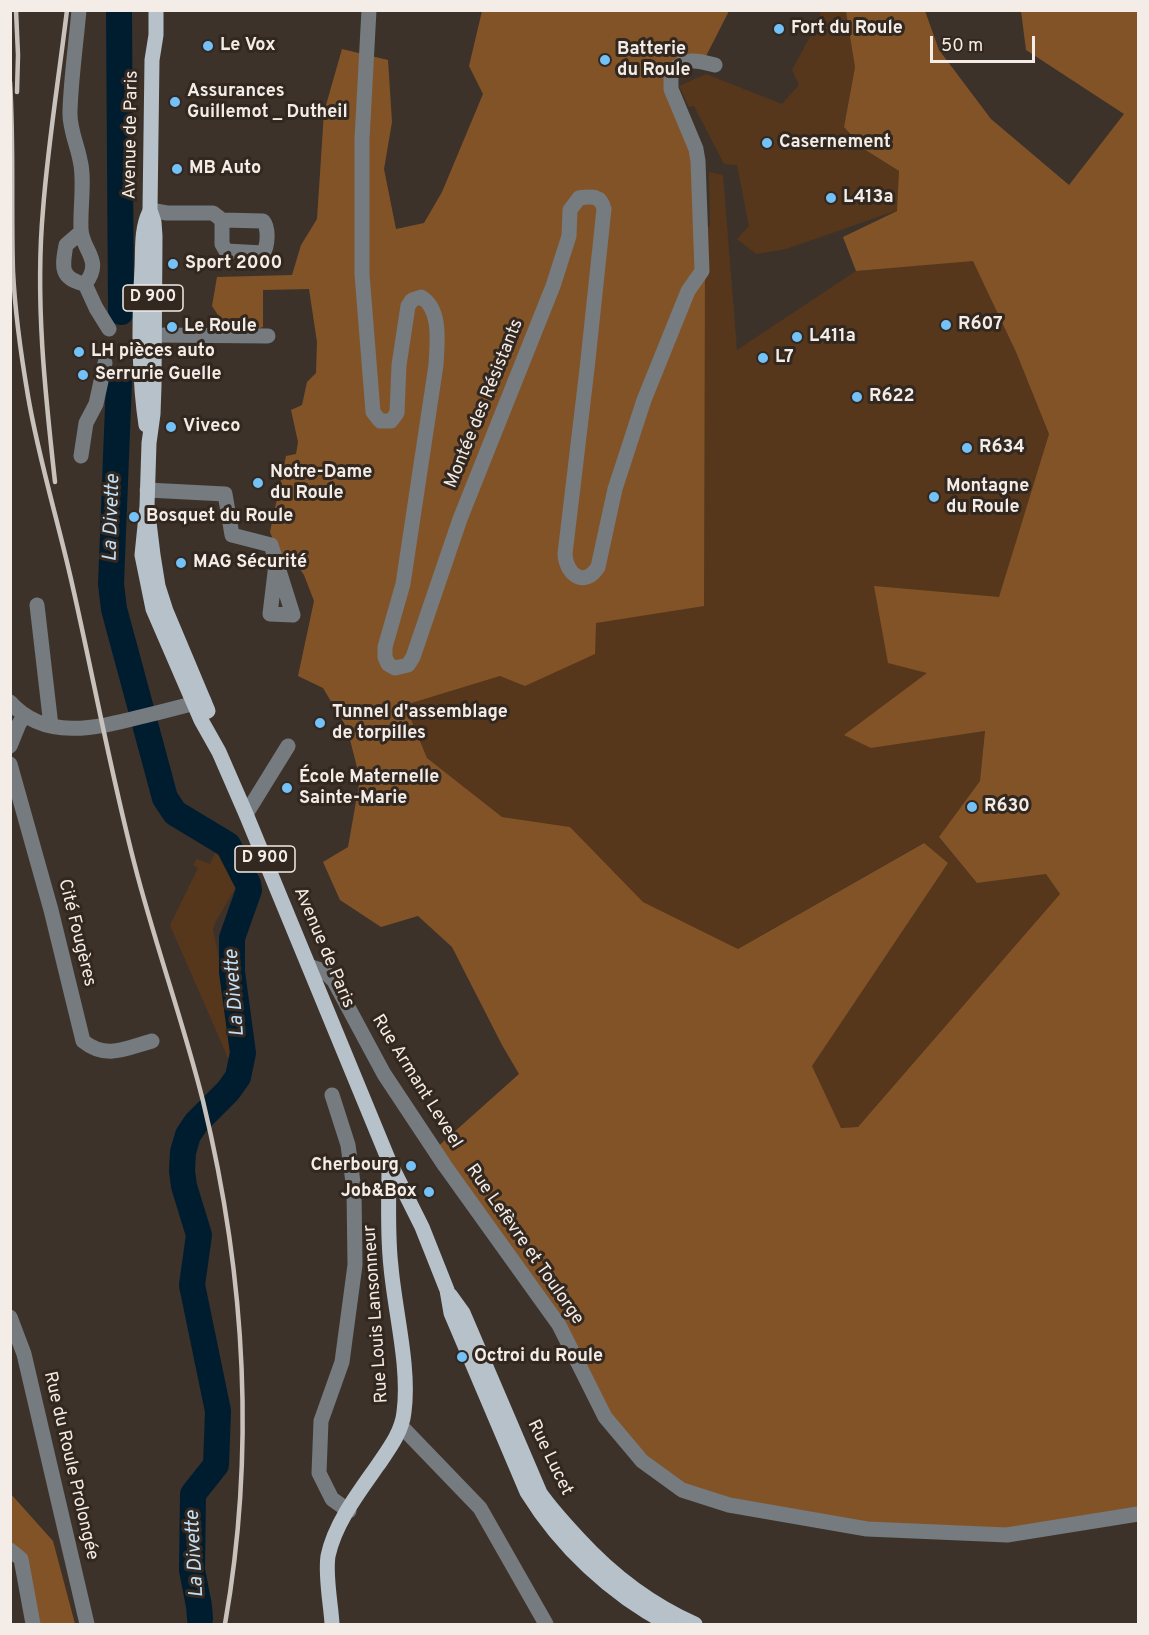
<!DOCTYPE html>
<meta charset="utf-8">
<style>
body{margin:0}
#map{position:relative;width:1149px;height:1635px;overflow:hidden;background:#3c322a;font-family:Overpass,sans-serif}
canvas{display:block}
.frame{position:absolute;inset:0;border:12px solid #f3ece7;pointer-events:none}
.scale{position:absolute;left:930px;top:36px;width:105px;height:27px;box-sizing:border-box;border:3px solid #f3ece7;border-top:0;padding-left:8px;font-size:18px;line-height:21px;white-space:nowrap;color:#f3ece7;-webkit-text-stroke:4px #322820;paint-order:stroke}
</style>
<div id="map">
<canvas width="1149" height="1635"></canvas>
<div class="frame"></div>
<div class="scale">50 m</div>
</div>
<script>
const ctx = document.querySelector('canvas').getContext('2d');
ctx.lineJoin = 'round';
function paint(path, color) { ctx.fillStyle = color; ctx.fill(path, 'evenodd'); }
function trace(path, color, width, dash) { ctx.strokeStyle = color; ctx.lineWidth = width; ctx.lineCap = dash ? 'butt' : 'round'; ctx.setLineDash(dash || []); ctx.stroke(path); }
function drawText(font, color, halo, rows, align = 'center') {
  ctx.font = font + ' Overpass,sans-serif'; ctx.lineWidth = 6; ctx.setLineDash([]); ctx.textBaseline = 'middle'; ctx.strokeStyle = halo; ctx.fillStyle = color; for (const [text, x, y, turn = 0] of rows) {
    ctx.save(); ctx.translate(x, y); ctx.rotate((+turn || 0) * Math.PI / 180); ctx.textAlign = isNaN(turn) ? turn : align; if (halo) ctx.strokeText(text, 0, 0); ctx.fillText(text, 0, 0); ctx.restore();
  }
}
const green = new Path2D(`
 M821,11H849L855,67L844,127L864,149L899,171L898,210L786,249L756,254L737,239L749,226L737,165L724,164L694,106L689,107L679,86L706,74L782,104L799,85L792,70L819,20Z
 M709,172L723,175L737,350L856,271L973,260L1016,352L1049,434L999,598L928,672L871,748L985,731L980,781L939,838L977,883L1046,874L1060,894L858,1127L841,1128L812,1066L948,863L923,843L738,949L643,902L570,827L502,817L427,758L405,705L500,676L704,227L710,226Z
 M215,853C228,860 235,871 236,887L215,923L213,930L239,1049L235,1068L228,1058L170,925L198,868L193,865L197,859L210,864Z`);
const forest = new Path2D(`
 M482,11H729L703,62L671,72L702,150L705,256L704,606L596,623L595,654L525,686L500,676L405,705L427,758L502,817L570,827L643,902L738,949L924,843L948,863L812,1066L841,1128L858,1127L1060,894L1046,874L977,883L939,837L980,781L985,731L871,748L844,735L927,673L888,663L874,586L999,597L1049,434L1016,352L973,261L856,271L843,237L897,211L899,171L864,149L844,127L855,67L846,11H925L939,50L991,119L1069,185L1124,114L1026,50L1021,11H1138V1514L1007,1535L867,1529L682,1490L605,1417L559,1325L434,1150L519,1074L502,1045L452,947L418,916L381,927L340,900L323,862L348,847L360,779L347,728L323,688L298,676L314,601L304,575L294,560L279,554L270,532L286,456L296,454L298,442L291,410L302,405L307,382L316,373L317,342L309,289L263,290V327L247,332L222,330V321L212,306L217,277L292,275L301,245L317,219L324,112L342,49L388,60L392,122L384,169L396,229L424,223L442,192L483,94L469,66Z
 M10,1493L53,1541L75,1624H33L11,1543Z`);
const river = new Path2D(`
 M119,10L121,312
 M119,381L111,584L114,609L165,798L175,813L228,845L248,884L249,890L232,938V972L243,1053L238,1077L228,1091L196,1123L188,1135L183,1152L182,1171L184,1186L199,1235L192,1285L218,1411L216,1465L193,1494L192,1570L199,1606L200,1619`);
const minor = new Path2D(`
 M79,10C76,44 71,78 70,111C69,128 77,144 80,160C85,179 80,208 81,229C82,251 104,260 85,284L96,308L109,329
 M369,10L362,139V274L373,412L380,421H391L397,413L399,365L408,306L412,300L421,297C442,309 437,344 436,365L403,584L385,647V657L388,664L395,668L408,665L413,657L460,519L553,286L569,236L570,210L579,198C591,196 601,195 604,209L587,369L565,554C566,575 585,588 598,567L615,489L644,400L688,291L702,271L698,161L696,149L671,89V72C685,57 697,60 715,65
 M150,210L167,213H213L222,220L263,221C269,228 268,246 263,253L226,251L222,244V220
 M81,232L66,245C62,267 60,279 85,284
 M153,335L268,336
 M81,456L86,423L96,404L105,363
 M147,490L225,494L232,535L271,545L293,615L270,614L276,564
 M37,605L51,726
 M10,702C44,741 97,728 140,717C162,712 183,706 204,701
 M10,746L19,724L24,716
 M10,764L51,910L83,1041C106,1060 127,1048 152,1041
 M246,814L288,746
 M309,966L324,971L334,981L384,1074L445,1166L559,1325L605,1417L642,1461L682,1490L729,1505L867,1529L1007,1535L1138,1514
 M332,1095L348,1145L354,1190L355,1265L342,1362L321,1421L319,1473L332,1499L349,1511
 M10,1317L24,1354L87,1624
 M401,1426L480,1508L546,1624
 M10,1550L21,1559L33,1624`);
const major = new Path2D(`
 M156,10V35L152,60L150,210L154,222L155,236L154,386L153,414L149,443L147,506L153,555L158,586L166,611L208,711
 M146,425C138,373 139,320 142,268C143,250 141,230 149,213
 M147,506L142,555L153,609L201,720L219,752L246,814L389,1161L422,1227L447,1290L451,1313L527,1492C561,1547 611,1594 668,1624
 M450,1295L463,1313L540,1493C552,1510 565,1524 579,1539C613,1576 650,1604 695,1624
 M332,1624C331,1605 325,1576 328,1556C335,1523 359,1492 378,1465C389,1449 402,1432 404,1412C410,1368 395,1312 391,1267C387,1233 389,1197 389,1163`);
const rail = new Path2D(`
 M16,10L18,55L17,92
 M10,82C14,145 11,208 13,271C15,313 21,355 28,396C39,461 59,524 73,588C94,681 111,774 135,866C155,944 183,1021 203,1101C245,1274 256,1448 225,1624
 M55,482C45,392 35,300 43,210C48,143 59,77 67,10`);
const markers = [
 [779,29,6,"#73c1f6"],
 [208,46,6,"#73c1f6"],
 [605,60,6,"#73c1f6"],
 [175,102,6,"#73c1f6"],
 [767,143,6,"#73c1f6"],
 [177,169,6,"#73c1f6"],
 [831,198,6,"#73c1f6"],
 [173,264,6,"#73c1f6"],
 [946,325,6,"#73c1f6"],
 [172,327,6,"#73c1f6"],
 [797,337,6,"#73c1f6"],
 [79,352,6,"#73c1f6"],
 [763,358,6,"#73c1f6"],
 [83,375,6,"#73c1f6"],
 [857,397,6,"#73c1f6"],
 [171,427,6,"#73c1f6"],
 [967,448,6,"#73c1f6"],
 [258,483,6,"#73c1f6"],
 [934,497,6,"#73c1f6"],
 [134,517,6,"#73c1f6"],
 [181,563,6,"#73c1f6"],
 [320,723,6,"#73c1f6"],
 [287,788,6,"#73c1f6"],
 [972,807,6,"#73c1f6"],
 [411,1166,6,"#73c1f6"],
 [429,1192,6,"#73c1f6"],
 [462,1357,6,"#73c1f6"]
];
const shields = [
 [153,298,60],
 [265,859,60]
];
const shieldNames = [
 ["D 900",153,298],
 ["D 900",265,859]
];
const poiNames = [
 ["Fort du Roule",791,29],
 ["Le Vox",220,46],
 ["Batterie",617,50],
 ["du Roule",617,71],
 ["Assurances",187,92],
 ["Guillemot _ Dutheil",187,113],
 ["Casernement",779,143],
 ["MB Auto",189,169],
 ["L413a",843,198],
 ["Sport 2000",185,264],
 ["R607",958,325],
 ["Le Roule",184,327],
 ["L411a",809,337],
 ["LH pièces auto",91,352],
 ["L7",775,358],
 ["Serrurie Guelle",95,375],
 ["R622",869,397],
 ["Viveco",183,427],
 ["R634",979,448],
 ["Notre-Dame",270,473],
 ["du Roule",270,494],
 ["Montagne",946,487],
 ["du Roule",946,508],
 ["Bosquet du Roule",146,517],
 ["MAG Sécurité",193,563],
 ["Tunnel d'assemblage",332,713],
 ["de torpilles",332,734],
 ["École Maternelle",299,778],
 ["Sainte-Marie",299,799],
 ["R630",984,807],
 ["Cherbourg",399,1166,"right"],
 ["Job&Box",417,1192,"right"],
 ["Octroi du Roule",474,1357]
];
const streetNames = [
 ["Avenue de Paris",132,135,-89],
 ["Montée des Résistants",485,404,-68],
 ["Cité Fougères",76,933,76],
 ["Avenue de Paris",323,948,67],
 ["Rue Armant Leveel",416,1082,58],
 ["Rue Lefèvre et Toulorge",524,1245,55],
 ["Rue Louis Lansonneur",377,1314,-94],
 ["Rue Lucet",549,1458,64],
 ["Rue du Roule Prolongée",70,1466,77]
];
const waterNames = [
 ["La Divette",113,518,-88],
 ["La Divette",236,993,-94],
 ["La Divette",196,1554,-93]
];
paint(green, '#57371b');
paint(forest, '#835328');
trace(river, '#001d30', 26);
trace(minor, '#757b7f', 15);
trace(major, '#b6c1ca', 15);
trace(rail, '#c9c1bc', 4.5);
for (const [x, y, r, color] of markers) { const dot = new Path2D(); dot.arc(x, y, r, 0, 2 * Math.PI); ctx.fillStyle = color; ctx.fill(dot); trace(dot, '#322820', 2); }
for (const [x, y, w] of shields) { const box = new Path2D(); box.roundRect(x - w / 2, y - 13, w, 26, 4.5); ctx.fillStyle = '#322820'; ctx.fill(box); trace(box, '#f3ece7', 1.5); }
drawText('bold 16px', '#f3ece7', null, shieldNames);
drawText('bold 18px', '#f3ece7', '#322820', poiNames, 'left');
drawText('18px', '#f3ece7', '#322820', streetNames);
drawText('italic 20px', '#c2e1f9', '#322820', waterNames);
</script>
